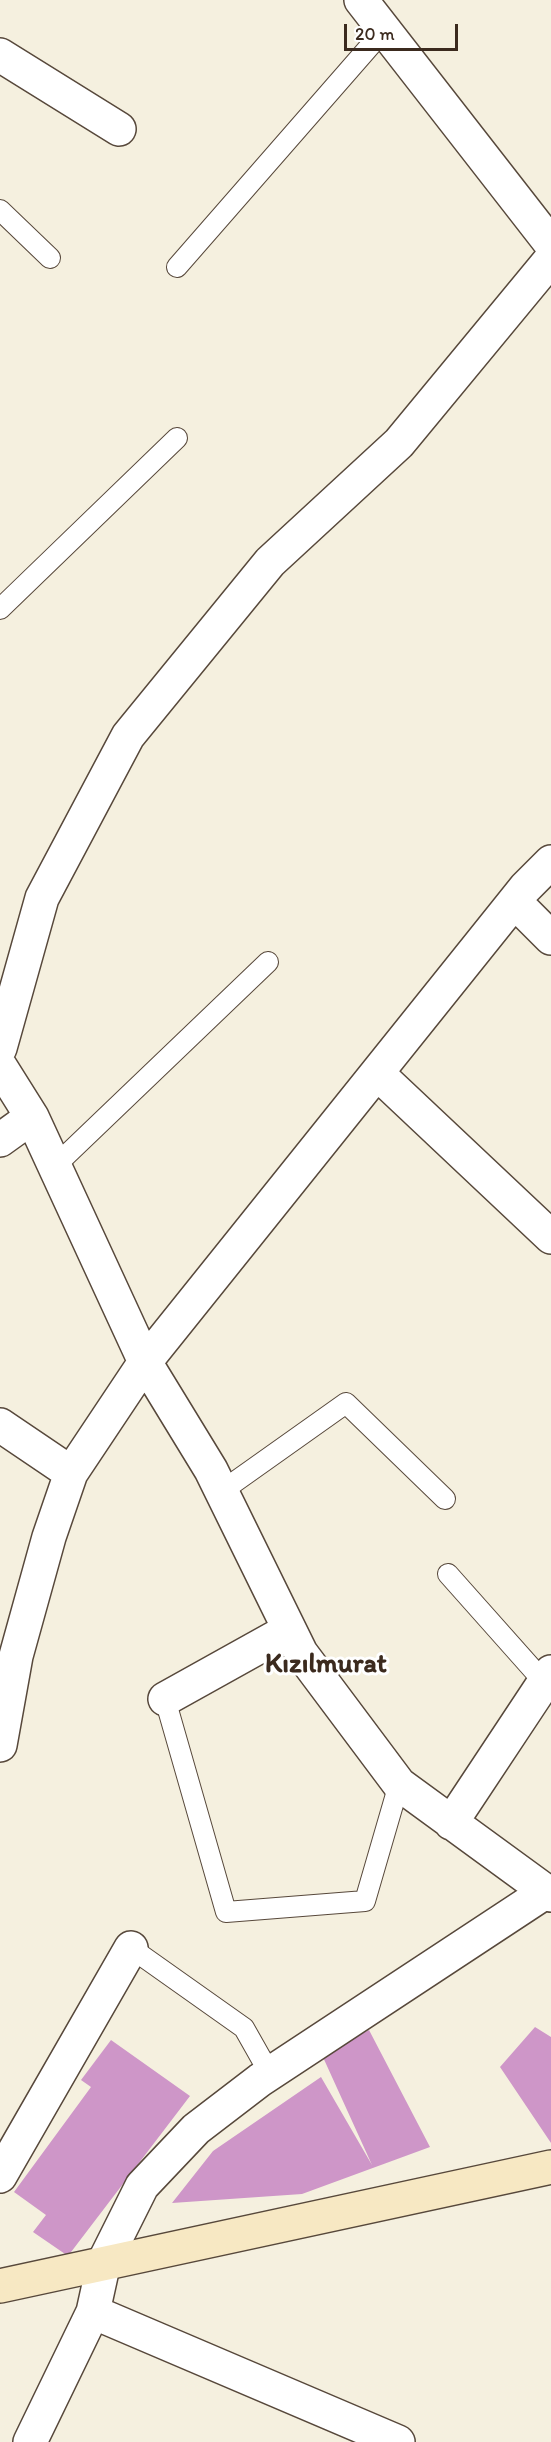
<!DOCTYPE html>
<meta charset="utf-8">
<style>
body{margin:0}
#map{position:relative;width:551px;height:2442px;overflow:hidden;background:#f5f0df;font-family:Itim,sans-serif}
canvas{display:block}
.scale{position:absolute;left:344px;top:24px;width:114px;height:27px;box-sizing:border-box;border:3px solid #3b2a1e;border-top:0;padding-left:8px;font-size:18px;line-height:21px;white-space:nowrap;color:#3b2a1e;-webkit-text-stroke:4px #fff;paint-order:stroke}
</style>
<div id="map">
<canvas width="551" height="2442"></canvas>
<div class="scale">20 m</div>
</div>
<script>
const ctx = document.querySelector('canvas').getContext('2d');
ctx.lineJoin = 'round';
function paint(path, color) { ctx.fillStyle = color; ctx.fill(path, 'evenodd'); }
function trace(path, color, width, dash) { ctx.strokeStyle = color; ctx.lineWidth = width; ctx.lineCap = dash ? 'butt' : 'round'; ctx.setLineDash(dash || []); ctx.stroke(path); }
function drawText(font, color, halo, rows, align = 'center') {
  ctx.font = font + ' Itim,sans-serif'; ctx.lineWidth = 6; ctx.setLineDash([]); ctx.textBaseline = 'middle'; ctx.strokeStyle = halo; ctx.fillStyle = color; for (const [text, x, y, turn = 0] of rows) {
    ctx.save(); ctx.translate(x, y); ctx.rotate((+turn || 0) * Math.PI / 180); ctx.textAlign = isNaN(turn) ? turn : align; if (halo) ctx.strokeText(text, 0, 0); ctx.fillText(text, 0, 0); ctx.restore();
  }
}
const building = new Path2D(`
 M535,2027L551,2037V2143L500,2067Z
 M369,2030L430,2147L302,2194L172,2203L213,2151L321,2077L372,2165L322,2055Z
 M111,2040L190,2096L68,2256L33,2232L46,2215L14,2192L91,2087L81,2080Z`);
const service = new Path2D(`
 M0,210L50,258
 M177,267L384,30
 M0,609L177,438
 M55,1166L268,962
 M222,1491L346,1403L445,1499
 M448,1574L544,1682
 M165,1699L226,1912L365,1901L399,1784
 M131,1948L244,2028L270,2074`);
const minor = new Path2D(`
 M361,0L551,244
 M0,55L119,129
 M515,902L551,938
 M0,1048L42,898L128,736L270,562L399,443L551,259
 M0,1066L32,1117L145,1362L211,1470L301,1653L399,1784L551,1895
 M377,1073L551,1237
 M0,1140L32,1117
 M0,1425L71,1473
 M165,1699L289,1630
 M0,1745L16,1656L49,1537L71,1473L145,1362L525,888L551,862
 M451,1823L551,1672
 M0,2176L131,1948
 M93,2312L398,2442
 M30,2442L93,2312L104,2262L142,2186L196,2129L260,2080L547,1891`);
const secondary = new Path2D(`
 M0,2286L551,2167`);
const districtNames = [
 ["Kızılmurat",326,1665]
];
paint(building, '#ce96c8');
trace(service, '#57483b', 22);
trace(minor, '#57483b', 36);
trace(secondary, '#57483b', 36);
trace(service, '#fff', 20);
trace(minor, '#fff', 33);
trace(secondary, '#f7e8c3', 33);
drawText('bold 27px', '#3b2a1e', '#fff', districtNames);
</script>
